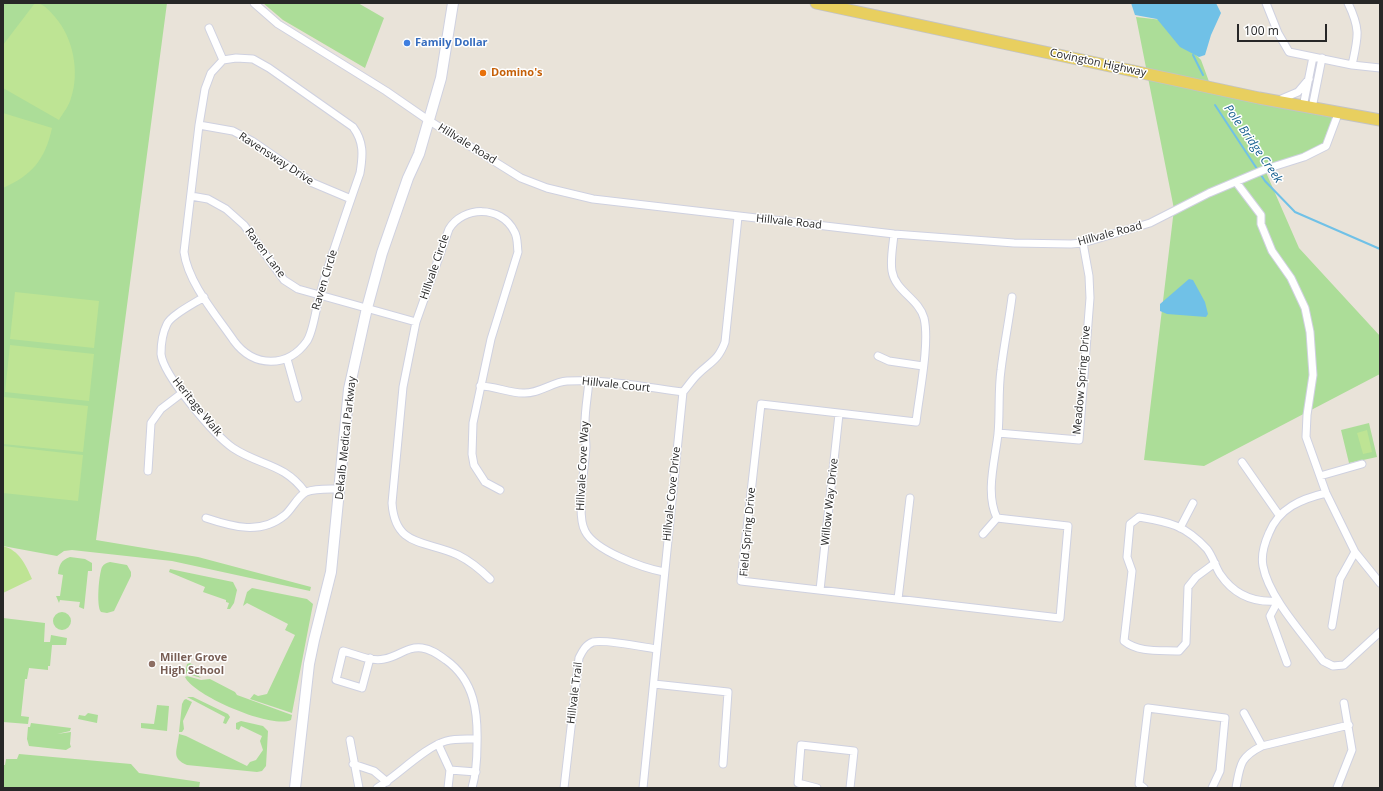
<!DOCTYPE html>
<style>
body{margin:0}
#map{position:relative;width:1383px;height:791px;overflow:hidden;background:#e9e3d9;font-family:"Open Sans",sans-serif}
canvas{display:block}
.frame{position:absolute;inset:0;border:4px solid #272727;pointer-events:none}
.scale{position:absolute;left:1237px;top:24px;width:90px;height:18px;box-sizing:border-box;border:2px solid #272727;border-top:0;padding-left:5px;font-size:12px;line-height:14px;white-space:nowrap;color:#272727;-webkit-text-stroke:3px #fff;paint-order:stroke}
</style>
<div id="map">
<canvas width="1383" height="791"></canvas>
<div class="frame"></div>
<div class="scale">100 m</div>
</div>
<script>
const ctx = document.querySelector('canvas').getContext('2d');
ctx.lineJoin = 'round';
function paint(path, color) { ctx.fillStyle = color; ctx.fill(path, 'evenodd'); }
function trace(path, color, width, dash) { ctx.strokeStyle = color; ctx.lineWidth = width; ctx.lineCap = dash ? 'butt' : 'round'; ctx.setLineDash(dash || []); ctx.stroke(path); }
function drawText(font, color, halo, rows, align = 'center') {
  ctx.font = font + ' "Open Sans",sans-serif'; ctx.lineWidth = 3; ctx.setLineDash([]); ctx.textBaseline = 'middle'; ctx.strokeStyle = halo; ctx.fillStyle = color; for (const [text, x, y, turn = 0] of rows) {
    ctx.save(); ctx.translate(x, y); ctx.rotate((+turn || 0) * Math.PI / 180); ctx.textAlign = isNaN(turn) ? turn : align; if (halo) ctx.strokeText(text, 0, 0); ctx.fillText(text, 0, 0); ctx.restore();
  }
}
const green = new Path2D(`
 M3,3H167L96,540L198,557L311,587L310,591L172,561L72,550L64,551L57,556L3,546Z
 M263,3H358L384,18L365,68L283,20Z
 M1136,17L1162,20L1201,60L1211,87L1336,118L1326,146L1265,170L1299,248L1380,336V374L1204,466L1144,460L1174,209Z
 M1369,423L1377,457L1349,463L1341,430Z
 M70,557L85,559L92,563V571H88L84,609L79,607L80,602L60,600L59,603L56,596H60L63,575L58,574C59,565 61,560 70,557Z
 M110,562L127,565L131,572V576L114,611L107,613L101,612C96,606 99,574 102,567C104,564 106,563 110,562Z
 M170,569L233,582L237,590L234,603L230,609H227L229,603L226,602V600L203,592L205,587L169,572Z
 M252,588L307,599L313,604L292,713L250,699L254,694L258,696L267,694L295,635L285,630L288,624L247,603L243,606L247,592Z
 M53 621a9 9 0 1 1 18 0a9 9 0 1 1-18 0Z
 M3,618L45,623L44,642H50L51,635L67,638L66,645H52L50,666H48V670L29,668L27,679H25L21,716L29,717L28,724L3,722Z
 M190,663L195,666L192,670L201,678L185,673L187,664Z
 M187,676L201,680L210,679L235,692L237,695L292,715L291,720C270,729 193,695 185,677Z
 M187,697H193L228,714L230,717L226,724L223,723L225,717Z
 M186,699L192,702L183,721L184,729L182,732H179L182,704L184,700Z
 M157,705L169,706L167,731L141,728V723L154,724Z
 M88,713L98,715L97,723L78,719L79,715L85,716Z
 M241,721L263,726L268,731L266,766L262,771L257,772L187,765C171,758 177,752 179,734L186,736L247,766L250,762L256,760L263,750L260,741L262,736L241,726L239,730L236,729V723Z
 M31,723L71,728L70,731L57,734L71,732L70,744L71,747L66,750L29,746L27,739L28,727H30Z
 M19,754L131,764L139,773L200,782L199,788H3V765H5L6,759H17Z`);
const pitch = new Path2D(`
 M35,3C43,3 50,11 55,17C73,37 80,72 71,98C69,106 63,113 59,120L3,88V45Z
 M3,113L52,128C45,160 32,175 3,188Z
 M15,292L99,301L94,348L10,339Z
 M10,345L94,354L89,401L5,392Z
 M4,397L88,406L83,452L3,444Z
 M1367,430L1372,452L1363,454L1357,433Z
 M3,446L83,455L78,501L3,493Z
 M3,546C19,550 26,565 32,579L3,593Z`);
const water = new Path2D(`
 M1131,3H1216L1221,13L1211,35L1205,55L1199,57L1180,47L1157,19L1135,15Z
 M1189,279L1193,280L1205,302L1208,314L1206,317L1167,314L1160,311V304Z`);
const stream = new Path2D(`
 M1193,55L1203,75
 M1215,105L1265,181L1295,212L1380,249`);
const street = new Path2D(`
 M254,3L278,24L386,91L428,120L521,178L547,188L593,199L894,234L1014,243L1071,244L1083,243L1150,223L1209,193L1266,169L1304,157L1326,146L1338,114
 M1266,3L1278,33L1289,52L1352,65L1380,68
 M1348,3C1361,30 1358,37 1352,65
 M209,28L223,60
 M236,58L253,59L269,68L353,127C364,142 363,155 360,173C346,213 332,253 320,294C316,306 314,330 307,341C288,368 254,368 234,341C217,316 188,283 184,252L199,125L205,89L211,73L223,60Z
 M1279,100L1298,92L1309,79
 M1303,107L1313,57
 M1312,108L1322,58
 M199,125L233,131L252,141L313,183L351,199
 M1236,182L1261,215V224L1272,251L1291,278L1305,308L1310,332L1313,375L1307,415L1306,437L1326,493L1355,552L1340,579L1332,626
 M191,196L208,199L226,209L244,225L284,280L298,289L416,322
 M894,234C893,246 890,260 892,271C895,291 919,299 924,318C930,343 919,395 916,422L761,404L741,581L1060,618L1068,526L997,518L983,534
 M204,297C195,303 171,315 167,324C163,332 161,345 161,354C163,375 215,436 233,448C260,466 284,463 305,492
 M878,356L889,361L923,366
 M287,359L298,398
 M589,380C588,394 585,409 585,423C584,431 586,439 586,447C585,467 576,515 585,531C595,551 643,568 664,572
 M480,386C495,386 508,393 523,393C539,394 552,382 567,381C606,379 645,387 683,392
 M998,433L1079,440L1090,298L1089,276L1083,243
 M1242,462L1279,515
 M148,471L151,423L161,409L182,393
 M1320,476L1362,464
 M1326,493C1301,499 1279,508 1269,533C1265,542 1261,556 1263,566C1269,598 1304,635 1323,661L1333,666L1344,665L1380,632
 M206,518C233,527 261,535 285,515C292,509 298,496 306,492C316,488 329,489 340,489
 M997,518C985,493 995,461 998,434C1000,413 998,391 1001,370C1004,345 1009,321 1012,297
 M1180,528L1193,503
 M1355,552L1380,583
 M1215,563L1196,577L1188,587L1186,643L1179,651C1160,650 1139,653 1124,641L1132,571L1127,557L1130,524L1139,517C1169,522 1185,525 1207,549C1213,557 1215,566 1220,574C1234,595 1254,603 1278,601
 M490,579C481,570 470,561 458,555C426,540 395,548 392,503L403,387L416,322L449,229C463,206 501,205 514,231C518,237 517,245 518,252L491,339L473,423L472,454L474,465L485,482L500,490
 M820,590L839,414
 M898,599L910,498
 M1278,601L1270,616L1287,663
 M370,658L362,688L336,680L343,651C355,654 371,662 384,659C398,657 407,646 422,648C431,649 439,655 446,660C475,681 478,713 477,745C477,760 476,774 472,788
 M654,684L728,692L723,764
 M1244,713L1262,746L1349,725
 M350,740L359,788
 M438,744L450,770L448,788
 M353,764L374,771L387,782
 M450,770L476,772
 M377,788C398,775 425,747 446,741C456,738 467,739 477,739
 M564,788L579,658C582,652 585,645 593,642C604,639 643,647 656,649
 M643,788L683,392C688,386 692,380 697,375C710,362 718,361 725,342L738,217
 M817,788L798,783L801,745L854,751L850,788
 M1144,788L1139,784L1148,708L1225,718L1220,771L1212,788
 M1236,788C1240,765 1240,757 1262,746
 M1337,788L1352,750L1344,703`);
const secondary = new Path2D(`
 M295,788L309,664L314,640L331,572L349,389L367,308L382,253L408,178L419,154L441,78L453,3`);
const primary = new Path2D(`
 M816,3L1259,98L1380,120`);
const markers = [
 [407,43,4,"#3f7fe0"],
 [483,73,4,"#e8710a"],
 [152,664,4,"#8d6e63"]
];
const shopNames = [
 ["Family Dollar",415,43]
];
const streetNames = [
 ["Covington Highway",1098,63,12],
 ["Hillvale Road",467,144,32],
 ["Ravensway Drive",276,159,33],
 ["Hillvale Road",789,222,6],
 ["Hillvale Road",1110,234,-15],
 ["Raven Lane",265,253,53],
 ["Hillvale Circle",435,267,-71],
 ["Raven Circle",325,280,-73],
 ["Meadow Spring Drive",1082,380,-85],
 ["Hillvale Court",616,385,6],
 ["Heritage Walk",197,407,51],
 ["Dekalb Medical Parkway",346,438,-84],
 ["Hillvale Cove Way",583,466,-87],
 ["Hillvale Cove Drive",672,494,-84],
 ["Willow Way Drive",830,502,-84],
 ["Field Spring Drive",748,532,-85],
 ["Hillvale Trail",575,693,-83]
];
const foodNames = [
 ["Domino's",491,73]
];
const educationNames = [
 ["Miller Grove",160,658],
 ["High School",160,671]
];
const waterNames = [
 ["Pole Bridge Creek",1253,144,55]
];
paint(green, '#acdd98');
paint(pitch, '#bee494');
paint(water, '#70c1e7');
trace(stream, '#70c1e7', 2);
trace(street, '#cfd1e0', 9);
trace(secondary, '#cfd1e0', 12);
trace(primary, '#c3c3c3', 13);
trace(street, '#fff', 7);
trace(secondary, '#fff', 10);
trace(primary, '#e8cf5f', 11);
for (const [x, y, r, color] of markers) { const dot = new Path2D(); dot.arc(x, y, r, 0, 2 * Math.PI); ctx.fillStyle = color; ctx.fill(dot); trace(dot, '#fff', 1.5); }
drawText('bold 11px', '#366cbe', '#fff', shopNames, 'left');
drawText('11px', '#272727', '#fff', streetNames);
drawText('bold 11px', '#c56008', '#fff', foodNames, 'left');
drawText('bold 11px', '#785e54', '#fff', educationNames, 'left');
drawText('italic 12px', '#145e8e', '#fff', waterNames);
</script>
